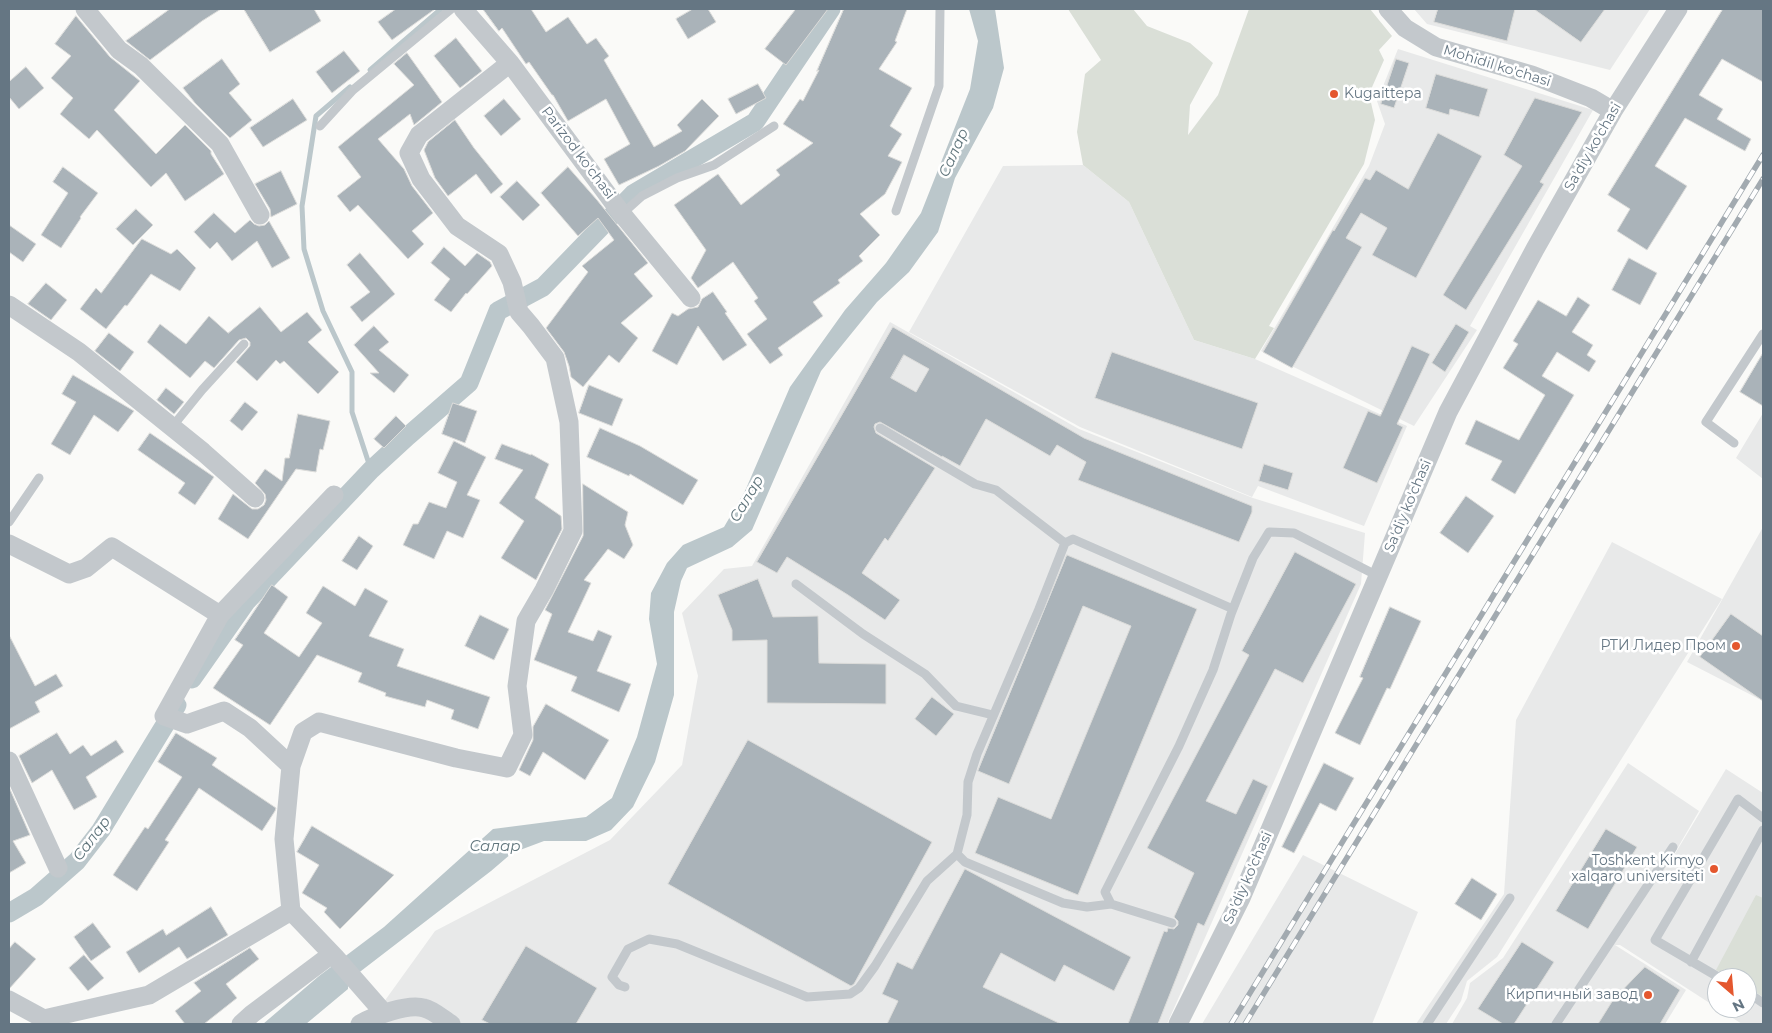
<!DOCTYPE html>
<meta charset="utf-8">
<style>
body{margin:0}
#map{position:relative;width:1772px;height:1033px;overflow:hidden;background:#fafaf8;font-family:Montserrat,sans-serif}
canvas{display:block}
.frame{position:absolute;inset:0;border:10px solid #657683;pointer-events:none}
.north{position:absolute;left:1707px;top:968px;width:50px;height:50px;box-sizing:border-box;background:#fff;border:1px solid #c1c8cd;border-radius:50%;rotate:153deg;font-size:14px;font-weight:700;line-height:20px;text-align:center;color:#657683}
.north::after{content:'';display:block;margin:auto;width:18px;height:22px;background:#e4572e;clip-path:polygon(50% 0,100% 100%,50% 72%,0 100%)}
</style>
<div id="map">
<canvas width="1772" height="1033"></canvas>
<div class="frame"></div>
<div class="north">N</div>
</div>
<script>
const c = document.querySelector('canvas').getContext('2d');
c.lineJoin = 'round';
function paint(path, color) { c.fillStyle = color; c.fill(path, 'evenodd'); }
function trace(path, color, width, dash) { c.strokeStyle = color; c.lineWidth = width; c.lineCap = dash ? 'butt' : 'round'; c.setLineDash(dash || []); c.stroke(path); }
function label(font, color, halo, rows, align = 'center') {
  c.font = font + ' Montserrat,sans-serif'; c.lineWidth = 5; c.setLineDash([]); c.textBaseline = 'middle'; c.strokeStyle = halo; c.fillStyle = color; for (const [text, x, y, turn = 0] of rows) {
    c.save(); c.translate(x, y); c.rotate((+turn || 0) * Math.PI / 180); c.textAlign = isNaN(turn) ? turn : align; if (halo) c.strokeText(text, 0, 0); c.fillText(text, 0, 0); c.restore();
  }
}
const built = new Path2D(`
 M1414,9H1650L1610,70L1427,24Z
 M1398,49L1593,110L1470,326L1477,330L1414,426L1261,351L1369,166L1385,124L1377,101Z
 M1083,165L1129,202L1194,340L1255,359L1407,426L1364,526L1258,486L1252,497L1080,427L909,332L1003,166Z
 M890,322L1079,429L1253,498L1365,533L1361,584L1167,1024H368L435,931L610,840L682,765L698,676L682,613L724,569L752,566Z
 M1763,413V479L1736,458Z
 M1763,527V701L1687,662Z
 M1612,542L1722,599L1497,957L1467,981L1461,1001L1446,1024H1416L1504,894L1516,720Z
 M1628,763L1699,811L1655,887L1726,769L1763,793V1024H1742L1620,945H1615L1686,990L1665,1024H1452L1467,998L1470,983L1503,958ZM1717,978H1747V1008H1717Z
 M1303,855L1418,912L1372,1024H1202Z`);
const green = new Path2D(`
 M1068,9H1133L1147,26L1190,43L1213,63L1190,105L1188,135L1218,95L1249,9H1370L1392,36L1379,50L1384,60L1369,94L1375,120L1364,164L1269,326L1274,328L1255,359L1194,340L1129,202L1083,165L1077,132L1085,74L1101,60Z
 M1756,895L1763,898V997L1747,986V978H1731L1716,970Z`);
const water = new Path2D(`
 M969,9H995L1004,68L993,108L955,178L938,232L909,272L877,302L821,371L752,530L732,547L687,568L681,581L674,612V695L655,762L633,807L611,830L586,841H544L512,853L491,871L348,981V989L306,1024H263L319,976L384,927L493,829L586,817L612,798L637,737L657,664L649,619L651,593L667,563L683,545L724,527L745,491L790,387L845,310L886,263L921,213L970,89L978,41Z`);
const stream = new Path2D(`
 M370,70L441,9
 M350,87L316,116L302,206L304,249L323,311L352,372V412L371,470`);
const canal = new Path2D(`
 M192,679L246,602L371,470L408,436L469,383L498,311L543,287L633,194L755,122L831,9
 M9,913L36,897L77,861L101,830L177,705`);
const building = new Path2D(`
 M170,9H221L202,21L150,60L126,41Z
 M244,9H314L321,21L270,52Z
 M396,9H435L392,40L378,22Z
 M483,9H531L546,32L568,17L587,44L596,38L609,56L604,60L654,147L682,131L677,125L702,99L719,116L685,151L659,166L619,185L604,159L630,144L606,99L568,121L553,95H552L529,62L526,64L502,28L499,31Z
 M693,9H708L716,22L688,39L676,19Z
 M796,9H828L786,65L765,49Z
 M844,9H907L895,41L897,42L879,69L912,88L890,126L902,134L888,156L902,162L885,194L860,214L880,235L859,256L863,261L838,280L840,283L813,302L823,316L778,348L783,355L770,364L747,334L767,319L754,301L758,298L733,262L698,288L691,278L706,250L674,205L718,174L741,205L780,175L776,170L813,143L783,124L800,99L803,101L819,70L817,71Z
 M1438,9H1515L1507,41L1434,22Z
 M1534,9H1605L1581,42Z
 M1723,9H1763V82L1722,59L1699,95L1723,109L1717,119L1751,139L1745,151L1685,118L1655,166L1687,186L1647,250L1617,231L1630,209L1608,195Z
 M76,16L110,57L140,81L114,110L156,154L185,125L211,151V154L224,174L185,201L166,173L151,187L97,130L89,139L60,114L73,98L51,78L71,56L55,44Z
 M456,38L482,71L460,88L434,56Z
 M344,51L360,71L332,93L316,72Z
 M407,53L442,102L414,125L410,114L378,139L404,169L412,186L433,213L412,231L424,244L408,259L358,205L350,212L337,196L361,177L338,147L414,85L394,64Z
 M222,59L240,84L229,93L252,120L230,138L195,103L183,88Z
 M1396,59L1409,63L1394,108L1381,104Z
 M26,67L44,88L19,109L9,97V82Z
 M1436,74L1488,89L1479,117L1450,109L1449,115L1426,108Z
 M758,84L766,98L736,114L728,99Z
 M1535,98L1582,112L1540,182L1544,184L1466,310L1443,295L1522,166L1504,155Z
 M293,99L307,120L263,147L250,128Z
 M504,99L521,119L501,136L484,116Z
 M455,120L474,148L503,184L491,194L476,174L448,196L435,178L424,150L428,142Z
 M1438,133L1482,156L1416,278L1372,255L1387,228L1361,213L1346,238L1362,247L1292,368L1263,352L1333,230L1334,231L1365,178L1370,180L1376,170L1408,189Z
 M63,167L98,193L80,217L81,218L61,248L41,235L68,193L53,182Z
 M568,167L597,200L648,263L634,274L653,296L621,323L638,338L619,363L609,355L583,387L571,377L569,366L564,352L546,328L588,272L582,266L614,240L598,218L578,236L541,193Z
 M281,171L297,204L271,217L270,209L255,184Z
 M517,181L540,205L523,221L500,197Z
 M136,209L153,225L133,245L116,229Z
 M214,213L235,233L250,220L254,224L259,226L265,225L269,221L290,258L272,268L257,241L232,261L217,242L210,249L194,232Z
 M9,225L36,244L23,262L9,252Z
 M142,239L171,254L177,249L196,268L180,291L151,274L127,306L125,305L106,329L80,309L96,288L101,293Z
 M444,247L465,266L477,253L490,262L492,266L467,294L466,293L451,312L434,300L450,279L431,263Z
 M360,253L395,294L362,322L350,307L370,292L347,265Z
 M1629,258L1657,273L1640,305L1612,290Z
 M46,283L67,300L51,320L28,304Z
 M713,292L727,312L725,313L747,345L723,361L698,326L677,365L652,351L672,313L678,316L688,309L698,307L702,299Z
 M1578,297L1590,305L1572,332L1593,345L1587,355L1596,361L1589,372L1557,352L1542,376L1574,395L1515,494L1491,480L1502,461L1465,444L1476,420L1519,440L1545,395L1503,368L1518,344L1513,341L1538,300L1566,316Z
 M260,307L281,332L307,312L322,330L308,342L339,372L318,394L284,361L280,364L276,360L257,381L236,362L250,346V342L246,338L239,340L214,368L205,361L190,378L147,342L160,324L186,344L209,316L228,333Z
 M1456,324L1469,332L1445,372L1432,363Z
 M374,326L389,342L379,350L409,375L394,393L370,373H379L354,345Z
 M893,327L1084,438L1252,506V512L1239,542L1078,480L1086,462L1057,445L1050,456L986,419L960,466L942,456V457L880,422L875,424L874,427L876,433L935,468L888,541L885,538L862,573L900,600L885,620L848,595L787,557L777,573L757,562ZM904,355L929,369L916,392L891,378Z
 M109,333L134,352L120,371L95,351Z
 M1412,346L1430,354L1397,424L1403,427L1377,483L1343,468L1368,411L1380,416Z
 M1112,352L1258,403L1242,449L1095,398Z
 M1763,353V406L1740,392Z
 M73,375L134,411L118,432L94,415L70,455L51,444L76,402L62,394Z
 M589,385L623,399L612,426L579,413Z
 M166,388L184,402L174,414L157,400Z
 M245,402L258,412L242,431L230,421Z
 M453,403L477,411L465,443L442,434Z
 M298,414L330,421L323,450L320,449L316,472L296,469L248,539L218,519L233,494L252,509H258L264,505L266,500L265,494L255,483L265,469L282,481L285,458H289Z
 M396,416L406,426L384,448L374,439Z
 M600,428L640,446L698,480L683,505L630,474L629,476L587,457Z
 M150,433L214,477L195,505L178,493L185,483L138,450Z
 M454,441L486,457L467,495L480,500L463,538L447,531L434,559L403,545L413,524H418L429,502L446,508L457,482L438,473Z
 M502,444L531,455V454L549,464L535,498L561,516L562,529L536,580L501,558L524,521L499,503L523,470L495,459Z
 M1264,464L1293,473L1288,490L1259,481Z
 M583,484L628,512L625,525L633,545L624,559L608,549L584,580L591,583L568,632L593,641L598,630L612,636L597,671L631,684L619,712L571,691L577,677L534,660L552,614L545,610L583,536Z
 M1466,496L1494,516L1468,553L1440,533Z
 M359,536L373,546L357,570L342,561Z
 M1295,552L1356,584L1303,683L1275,669L1206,801L1236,814L1253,779L1268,786L1204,926L1198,923L1158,1024H1128L1164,931L1167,932L1168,928L1174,929L1178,925V921L1174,917L1194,873L1147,848L1249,655L1242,651Z
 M1067,555L1197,609L1078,895L975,853L998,797L1051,819L1131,626L1083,606L1009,784L978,771Z
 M758,579L773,617L818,616L819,663L886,664V704L767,703V640L732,641V630L718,595Z
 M272,585L288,597L264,633L299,657L322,623L306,613L323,586L355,606L365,588L388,601L369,636L404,649L397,666L490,697L478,729L451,719L454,710L427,700L425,707L385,696L386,693L358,682L362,673L317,655L270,725L213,688L243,645L235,640Z
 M1390,607L1421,621L1390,689L1387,688L1360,745L1335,733L1363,678L1360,677Z
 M1731,614L1763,636V701L1700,657Z
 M480,615L509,629L494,660L465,646Z
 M9,635L35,686L56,674L63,686L35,702L40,712L9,729Z
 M932,697L954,714L936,736L915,719Z
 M546,704L609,740L585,780L543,752L530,776L519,770L533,740V727Z
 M57,733L70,754L83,745L91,756L116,740L124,752L86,777L97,797L74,810L52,770L32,783L19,756Z
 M176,733L217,758L212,765L276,808L275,811L262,831L199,788L165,840L169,842L137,891L113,875L145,827L148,829L182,777L158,762Z
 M748,740L932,842L854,984L851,986L668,884Z
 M1324,763L1354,778L1336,811L1320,803L1294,853L1282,847Z
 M9,787L30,835L13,841L26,863L9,873Z
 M312,826L394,875L340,929L324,912L327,908L302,893L319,865L297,852Z
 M1606,829L1637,847L1588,929L1556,911Z
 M965,869L1131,957L1114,991L1064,965L1055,982L1001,953L983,987L1061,1024H887L898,1001L882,994L897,962L912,969Z
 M1472,878L1497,894L1481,920L1455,904Z
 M211,907L228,935L187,959L179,947L139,973L126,952L163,929L166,935Z
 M93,923L111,947L91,961L74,937Z
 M15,942L36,959L9,989V949Z
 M1522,942L1554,962L1514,1024H1503L1478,1009Z
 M526,946L597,988L576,1024H490L482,1020Z
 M250,948L259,959L226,984L237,998L204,1024H185L175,1011L201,991L194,983Z
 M84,955L104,978L88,991L69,968Z
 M1645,967L1680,990L1660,1024H1598L1613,1000Z`);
const service = new Path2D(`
 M320,126L353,90L451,9
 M896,211L939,86L940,9
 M622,214L642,196L677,178L714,165L774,126
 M172,427L202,390L244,344
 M880,428L975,484L996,490L1065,543
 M1734,443L1706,422L1763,334
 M9,522L39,478
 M796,584L863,634L925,674L956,706L993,715
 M1111,904L1087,907L1063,903L965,862L957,854L967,815L968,782L977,754L1039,609L1065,543L1073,539L1233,609
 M1172,923L1111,904L1105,892L1179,746L1213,670L1231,614L1253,558L1269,532L1294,533L1378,576
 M1691,962L1763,830
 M1720,978L1655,940L1738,799L1763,818
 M625,987L619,985L612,977L628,949L649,939L677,944L807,997L850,994L859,988L875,966L927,881L957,854
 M1747,992L1763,1003
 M1427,1024L1510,898
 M1556,1024L1673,847`);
const minor = new Path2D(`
 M85,9L119,50L141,66L220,144L260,215
 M463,9L510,63L622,214L691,298
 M1388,9L1405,28L1436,47L1532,75L1591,98L1613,111
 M9,305L79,352L203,452L255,498
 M9,544L69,574L86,568L112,547L220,615
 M9,761L58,868
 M291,766L250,728L224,711L187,724L164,716L220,615L334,495
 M291,911L335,957L384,1013
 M9,1000L44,1019L149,995L291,911L284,839L291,766L303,732L319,722L456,758L507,768L523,735L517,686L526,621L544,590L573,531L569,422L555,358L531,326L519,312L512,282L499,254L457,226L421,179L409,153L419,135L510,63
 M241,1024L252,1014L332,954
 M360,1024C374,1016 408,1003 424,1008C433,1010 443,1019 451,1024
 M1178,1024L1241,898L1448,412L1535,249L1613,111L1678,9`);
const rail = new Path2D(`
 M1231,1024L1763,155
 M1245,1024L1763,179`);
const markers = [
 [1334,94,5,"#e4572e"],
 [1736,646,5,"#e4572e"],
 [1714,869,5,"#e4572e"],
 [1648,995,5,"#e4572e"]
];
const streetNames = [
 ["Mohidil ko'chasi",1497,66,17],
 ["Sa'diy ko'chasi",1593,147,-60],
 ["Parizod ko'chasi",578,153,53],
 ["Sa'diy ko'chasi",1408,506,-67],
 ["Sa'diy ko'chasi",1248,878,-66]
];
const poiNames = [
 ["Kugaittepa",1344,94,"left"],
 ["РТИ Лидер Пром",1726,646],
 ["Toshkent Kimyo",1704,861],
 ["xalqaro universiteti",1704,877],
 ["Кирпичный завод",1638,995]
];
const waterNames = [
 ["Салар",954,153,-66],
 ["Салар",747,499,-59],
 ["Салар",92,839,-53],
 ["Салар",495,847]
];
paint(built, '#e8e9e9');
paint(green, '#dadfd7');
paint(water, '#bbc7cb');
trace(stream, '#bbc7cb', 5);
trace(canal, '#bbc7cb', 19);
paint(building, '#aab3b9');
trace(building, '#dcdcda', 1);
trace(service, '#c3c8cc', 9);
trace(minor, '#c3c8cc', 19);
trace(rail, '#a2aab0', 5.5);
trace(rail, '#fff', 4, [11]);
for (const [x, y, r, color] of markers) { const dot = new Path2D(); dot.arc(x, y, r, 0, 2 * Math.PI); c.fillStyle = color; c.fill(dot); trace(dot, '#fff', 2); }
label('14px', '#657683', '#fff', streetNames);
label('14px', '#657683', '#fff', poiNames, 'right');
label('italic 15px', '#60757c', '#fff', waterNames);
</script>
